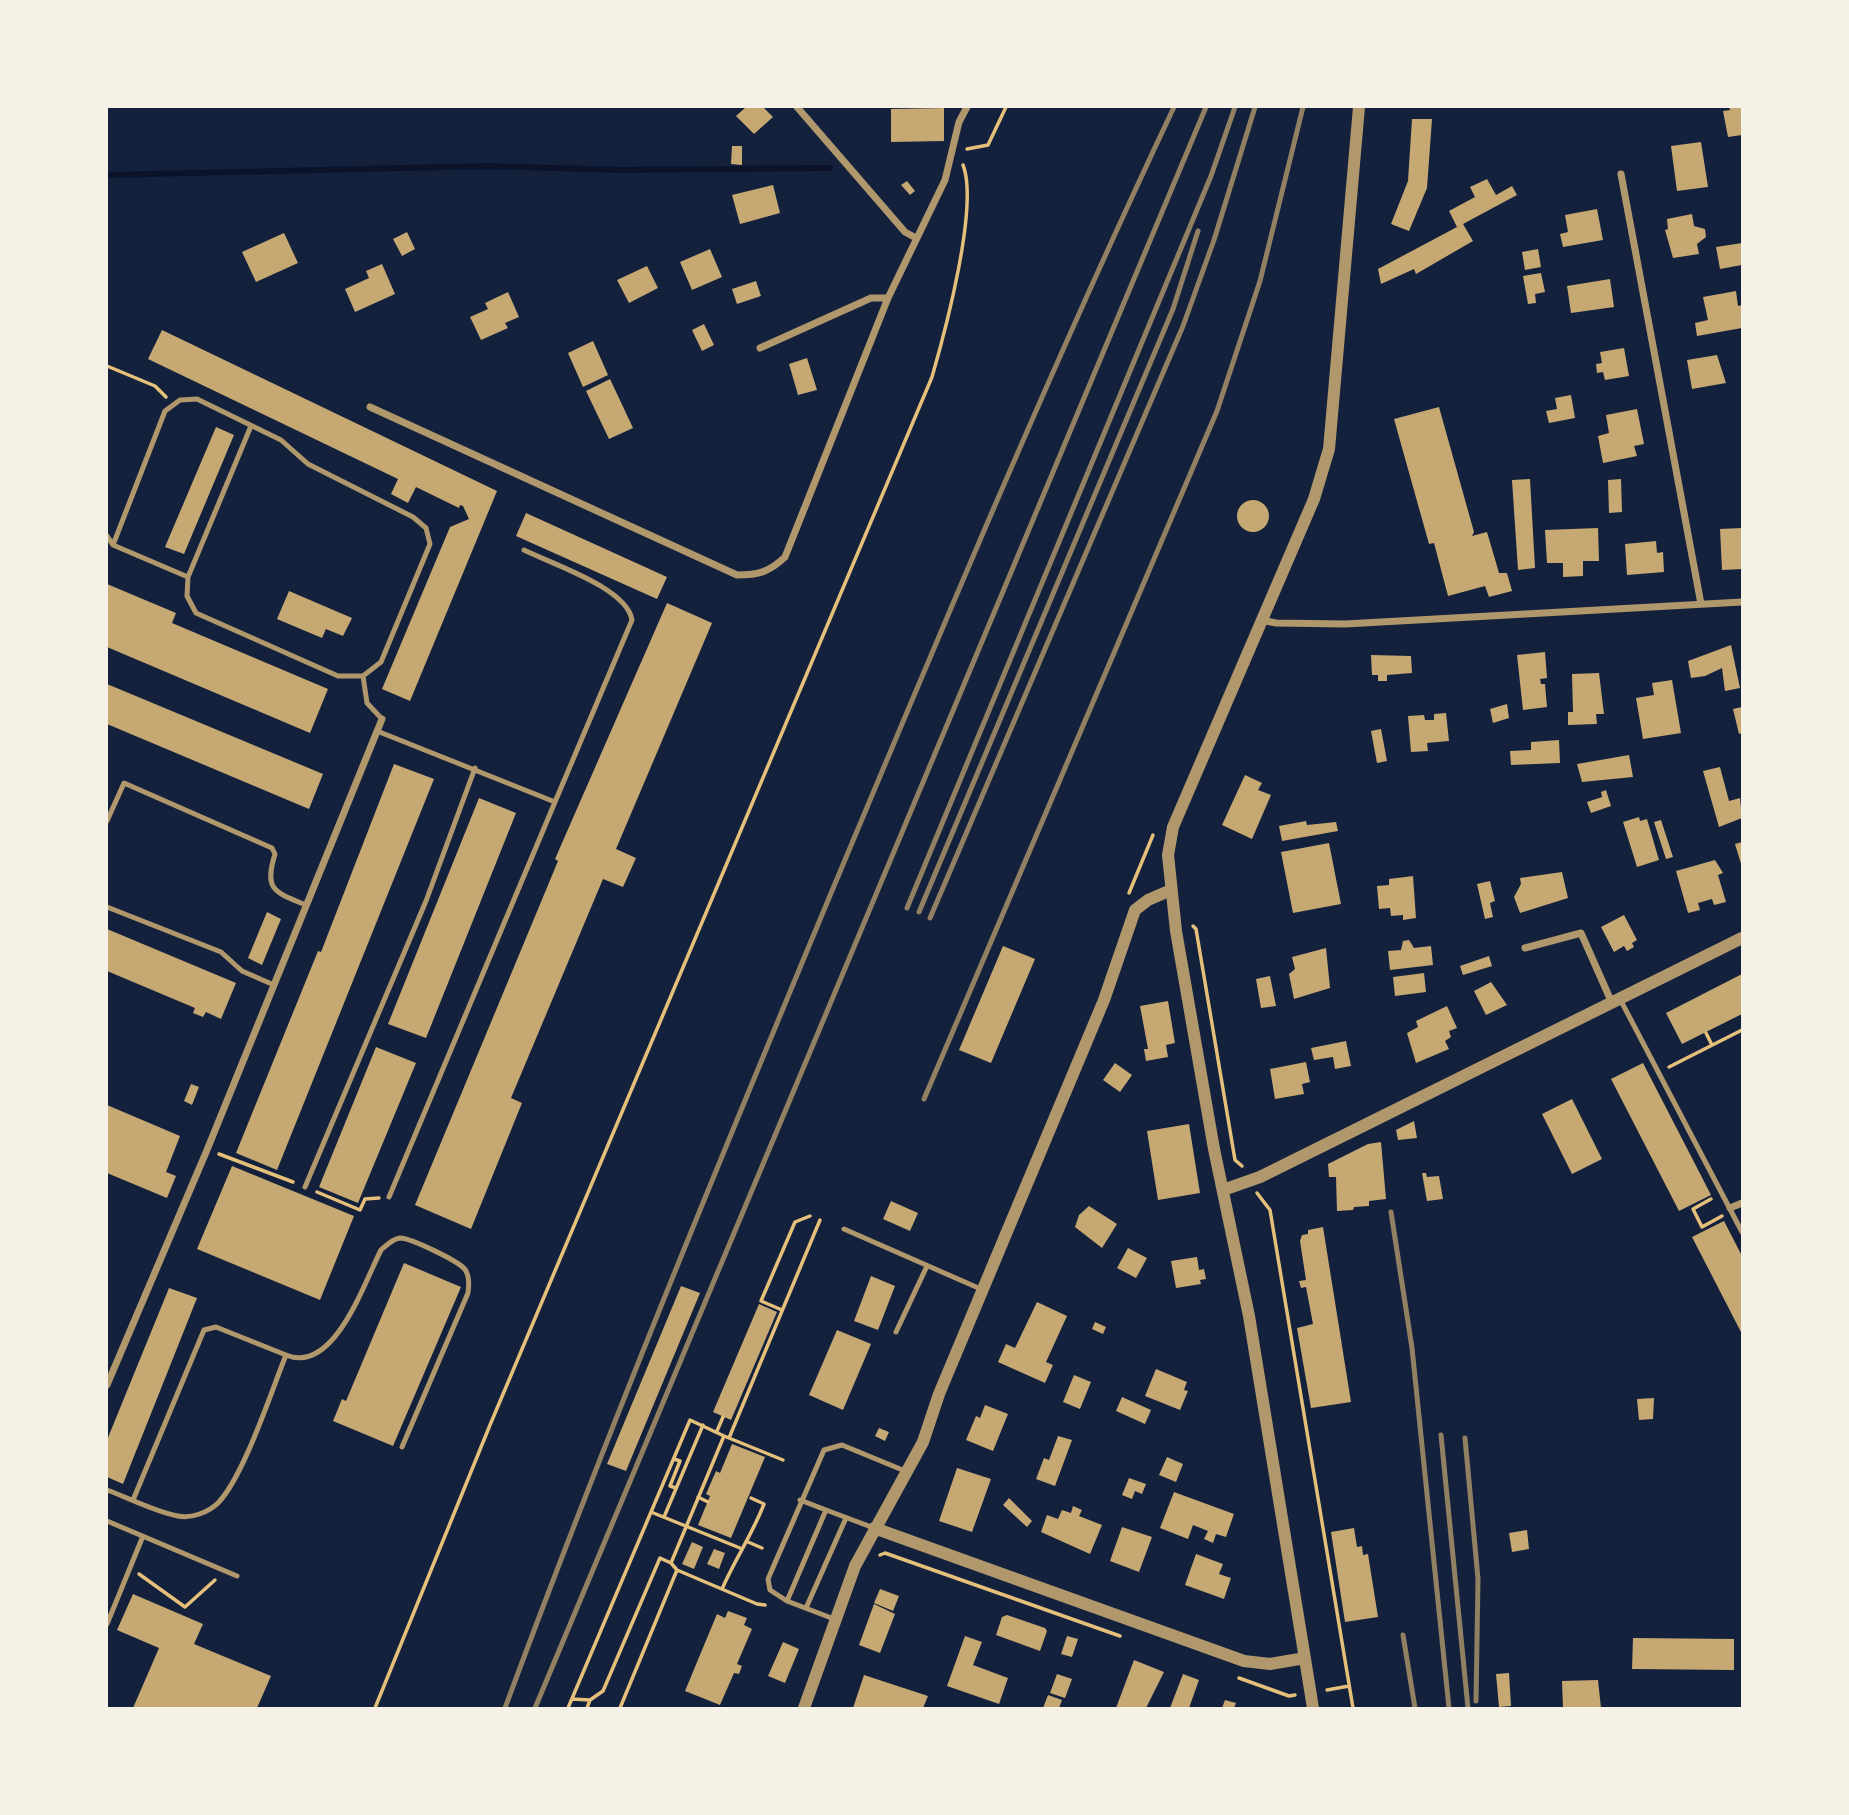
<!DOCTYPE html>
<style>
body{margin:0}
#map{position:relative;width:1849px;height:1815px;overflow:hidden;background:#14213d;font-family:Figtree,sans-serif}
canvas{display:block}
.frame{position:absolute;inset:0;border:108px solid #f6f1e7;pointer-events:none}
</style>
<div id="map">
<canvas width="1849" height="1815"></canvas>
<div class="frame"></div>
</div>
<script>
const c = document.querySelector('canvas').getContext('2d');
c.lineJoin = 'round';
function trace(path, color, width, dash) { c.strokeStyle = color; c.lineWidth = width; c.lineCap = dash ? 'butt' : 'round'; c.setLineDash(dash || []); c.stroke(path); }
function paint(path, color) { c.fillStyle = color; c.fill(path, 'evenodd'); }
const stream = new Path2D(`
 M107,175L488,166L620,170L830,168`);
const building = new Path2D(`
 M746,107H763L773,117L754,134L736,116Z
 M1729,107H1742V135L1728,137L1723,111L1730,110Z
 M944,108V141L891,142V109Z
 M1412,119H1432L1427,188L1409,231L1391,224L1408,181Z
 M1701,142L1708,187L1677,191L1671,146Z
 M732,146H742V165L731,164Z
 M1487,179L1496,195L1512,186L1517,195L1463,224L1473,241L1416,274L1414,269L1381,284L1378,269L1457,227L1449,211L1475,197L1470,187Z
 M907,181L915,191L910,195L901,185Z
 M773,185L780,213L740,224L732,195Z
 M1597,209L1603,240L1563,247L1560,234L1568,232L1565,215Z
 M1692,214L1694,226L1705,229L1706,237L1697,244L1699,254L1673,258L1665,230L1668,229L1667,219Z
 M407,232L415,249L402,256L393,239Z
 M284,233L298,263L256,282L242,252Z
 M1742,243V265L1720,269L1716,247Z
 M710,249L722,277L692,290L680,262Z
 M1538,249L1541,267L1525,270L1522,252Z
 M382,264L395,294L355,312L345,289L369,278L366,271Z
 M647,266L658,288L629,303L617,280Z
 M1541,273L1545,292L1535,294L1536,303L1528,304L1523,276Z
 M1610,279L1614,307L1571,313L1567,286Z
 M756,281L761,296L737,304L732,289Z
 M1736,291L1738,306L1742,305V328L1697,336L1695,323L1708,320L1703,297Z
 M508,292L519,317L505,323L508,328L481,340L470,317L488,309L485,303Z
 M704,324L714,345L702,351L692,330Z
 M162,330L497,491L410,701L382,689L450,527L469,519L463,506L460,505L459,508L416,487L408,503L391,494L398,479L148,359Z
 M593,341L608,375L583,387L568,353Z
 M1624,348L1629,376L1605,380L1603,372L1597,373L1596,364L1602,363L1600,352Z
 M1717,355L1726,383L1692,389L1687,360Z
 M807,358L817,390L798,395L789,364Z
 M610,379L633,428L609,439L586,391Z
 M1571,395L1575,418L1549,423L1546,411L1557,409L1555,398Z
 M1439,407L1474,532L1472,536L1487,532L1499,573H1507L1512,591L1489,597L1485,586L1448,596L1434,543L1429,544L1394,419Z
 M1637,409L1644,444L1634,446L1637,456L1603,463L1598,436L1609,433L1606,415Z
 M216,427L234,435L184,554L165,547Z
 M1530,479L1535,568L1518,570L1512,480Z
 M1621,479L1622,512L1609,513L1608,480Z
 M1237 516a16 16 0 1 1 32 0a16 16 0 1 1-32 0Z
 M526,513L667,577L657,599L516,536Z
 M1598,528L1599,561H1583V576L1563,577V563H1547L1545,530Z
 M1742,528V569L1722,570L1720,529Z
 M1656,541L1657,553L1663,552L1664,572L1627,575L1625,544Z
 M107,584L176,613L172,623L328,689L310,733L107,647Z
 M289,591L352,618L343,636L326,629L322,638L277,619Z
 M667,603L712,623L616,849L636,858L623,887L603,879L511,1098L522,1103L471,1229L415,1205L558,861L555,859Z
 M1731,645L1740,688L1725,691L1722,668L1705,676L1691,678L1688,661Z
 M1545,652L1547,678L1540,679L1541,684H1545L1547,707L1523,710L1517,655Z
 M1371,655L1411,656L1412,673L1387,675V681H1378V675H1372Z
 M1599,673L1604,714H1596L1597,724L1568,725V712H1573L1572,674Z
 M1672,680L1681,733L1643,739L1636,698L1654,695L1652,683Z
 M107,684L323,774L309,809L107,724Z
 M1507,704L1509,718L1493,723L1490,709Z
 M1742,707V733L1739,734L1733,709Z
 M1446,713L1449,741L1427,743L1428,751L1411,752L1408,716L1424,715L1425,720H1434V714Z
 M1381,729L1387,761L1377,763L1371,731Z
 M1559,740L1560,763L1511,765L1510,751L1531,750V742Z
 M1629,755L1633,777L1582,782L1577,764Z
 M394,764L434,779L277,1170L236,1153L318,951L321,952Z
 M1720,767L1729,801L1740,798L1742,818L1719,827L1703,771Z
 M1245,775L1262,783L1258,790L1271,795L1252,839L1222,825Z
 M1606,790L1611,806L1591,813L1587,802L1602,797L1601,792Z
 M479,798L516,813L426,1038L388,1024Z
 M1639,817L1640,821L1647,819L1659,860L1637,867L1623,822Z
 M1661,820L1673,857L1666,859L1654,822Z
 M1306,821L1307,825L1336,822L1338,831L1282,841L1279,826Z
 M1742,842V867L1735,844Z
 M1329,843L1341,904L1293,913L1281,852Z
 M1715,860L1723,873L1718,875L1726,902L1714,905L1712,899L1698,903L1700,910L1688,913L1676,871Z
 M1562,872L1568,898L1520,913L1514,897L1521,884L1520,878Z
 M1413,876L1416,918L1403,920V915L1391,916L1390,908L1379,909L1377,886L1389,885V879Z
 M1490,881L1495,901L1490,903L1493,917L1485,919L1477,884Z
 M267,912L281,919L262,965L248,958Z
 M1624,915L1637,940L1632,943L1634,947L1627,951L1624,946L1614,952L1601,927Z
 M107,929L236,983L221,1019L206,1012L203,1017L193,1013L195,1008L107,971Z
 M1409,940L1414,948L1431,946L1433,965L1390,970L1388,951L1401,950L1403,941Z
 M1003,946L1035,959L991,1063L959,1050Z
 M1326,948L1330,988L1294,999L1289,974L1295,969L1292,957Z
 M1489,956L1492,966L1463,975L1460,966Z
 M1424,973L1426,992L1395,996L1393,977Z
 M1742,974V1014L1682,1044L1666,1013Z
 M1270,976L1276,1006L1261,1008L1256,979Z
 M1491,982L1507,1005L1486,1015L1474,991Z
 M1168,1001L1175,1043L1166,1045L1168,1057L1146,1061L1144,1049H1148L1140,1006Z
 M1447,1006L1457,1028L1449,1031L1451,1037L1445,1041L1449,1049L1416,1063L1407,1033L1418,1027L1416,1021Z
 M1346,1041L1351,1066L1335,1069L1333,1057L1314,1060L1311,1048Z
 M376,1047L416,1063L358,1203L319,1187Z
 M1306,1062L1310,1082L1302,1084L1304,1094L1275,1099L1270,1069Z
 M1115,1063L1132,1075L1120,1092L1103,1080Z
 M1643,1063L1711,1195L1679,1211L1611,1079Z
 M191,1084L199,1087L192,1105L184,1101Z
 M1572,1099L1602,1159L1572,1174L1542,1114Z
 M107,1105L180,1136L166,1172L176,1176L167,1198L107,1173Z
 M1414,1121L1417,1138L1398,1140L1396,1130Z
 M1189,1124L1200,1193L1158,1200L1147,1131Z
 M1381,1142L1386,1199L1369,1201V1206L1354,1207L1353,1210L1337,1211L1336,1177H1329L1328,1164L1368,1144Z
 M232,1166L354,1216L320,1300L197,1249Z
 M1422,1173H1426L1427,1177L1439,1176L1443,1199L1427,1201Z
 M891,1201L918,1213L910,1231L883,1219Z
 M1089,1206L1117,1224L1102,1248L1075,1227L1079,1215Z
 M1724,1221L1742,1256V1334L1692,1237Z
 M1323,1227L1351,1402L1311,1408L1297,1328L1313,1324L1306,1287L1301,1288L1299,1281L1306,1280L1300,1241L1302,1235L1308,1234V1230Z
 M1128,1248L1147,1258L1136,1278L1117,1268Z
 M1197,1257L1199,1270L1204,1269L1206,1279L1200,1280L1201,1284L1176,1288L1171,1261Z
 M404,1263L461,1287L393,1446L333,1421L342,1399L346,1401Z
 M871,1276L895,1286L878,1330L854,1321Z
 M681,1286L700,1293L626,1471L607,1464Z
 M169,1288L197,1298L123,1484L107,1477V1440Z
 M1037,1302L1067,1316L1046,1362L1053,1365L1045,1383L998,1362L1006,1344L1015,1348Z
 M759,1304L777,1312L731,1420L713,1412Z
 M1095,1322L1106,1327L1103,1334L1092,1329Z
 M837,1330L871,1344L843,1410L809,1395Z
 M1156,1369L1187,1382L1184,1390L1188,1391L1180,1410L1145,1396Z
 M1074,1375L1091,1382L1080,1409L1063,1402Z
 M1122,1397L1151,1410L1145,1424L1116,1411Z
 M1654,1398L1653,1419L1639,1420L1637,1399Z
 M985,1405L1008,1414L993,1451L966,1440L976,1416L980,1418Z
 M879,1428L889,1432L885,1441L875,1436Z
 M1058,1436L1072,1440L1055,1486L1036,1479L1044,1458L1049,1460Z
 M732,1444L765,1457L731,1538L698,1525L710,1496L706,1494L716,1471L720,1473Z
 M1167,1457L1183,1464L1176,1482L1159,1475Z
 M957,1468L991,1479L972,1532L939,1521Z
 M1129,1478L1146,1484L1142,1494L1135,1491L1132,1499L1122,1495Z
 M1174,1492L1234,1514L1226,1537L1216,1534L1213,1543L1204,1539L1208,1531L1193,1525L1188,1539L1160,1528Z
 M1009,1498L1032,1521L1027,1527L1003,1505Z
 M1073,1506L1082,1510L1079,1516L1102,1525L1090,1554L1041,1532L1047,1515L1058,1519L1062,1510L1071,1513Z
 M1122,1527L1152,1537L1139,1572L1110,1561Z
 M1354,1528L1357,1547L1362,1546L1363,1555L1368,1554L1378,1617L1345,1622L1331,1532Z
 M1527,1530L1529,1549L1512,1552L1509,1533Z
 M692,1542L703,1547L694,1569L682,1564Z
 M714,1549L725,1553L719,1569L707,1564Z
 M1196,1554L1223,1564L1219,1574L1231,1578L1224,1599L1185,1585Z
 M880,1589L899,1596L893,1611L874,1603Z
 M133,1594L203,1624L194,1644L271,1676L257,1708H133L159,1648L117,1630Z
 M874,1604L895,1614L880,1653L859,1645Z
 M728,1611L747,1618L744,1625L752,1629L737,1664L742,1666L739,1674L734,1673L720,1705L685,1691L717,1614L725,1618Z
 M1007,1615L1045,1628L1047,1631L1040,1651L996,1635L1002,1617Z
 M965,1636L982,1642L973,1665L1008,1678L999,1704L947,1686Z
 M1067,1636L1078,1639L1072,1657L1061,1654Z
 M1633,1638L1734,1639V1670L1632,1669Z
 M783,1642L799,1649L785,1683L768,1676Z
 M1134,1660L1164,1672L1146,1708H1116Z
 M1509,1673L1511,1706L1499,1707L1496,1674Z
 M1057,1674L1072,1679L1065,1698L1050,1693Z
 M1183,1674L1199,1680L1189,1708H1170Z
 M864,1675L928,1696L923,1708H853Z
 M1598,1680L1601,1708H1563L1562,1681Z
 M1048,1695L1062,1700L1059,1708H1043Z
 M1225,1700L1236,1703L1234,1708H1222Z`);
const path = new Path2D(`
 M967,149L988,145L1006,107
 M107,366L155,386L166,397
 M1129,893L1153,835
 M1193,926L1196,929L1235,1160L1242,1166
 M1706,1033L1712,1045
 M1669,1067L1742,1030
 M219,1154L293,1182
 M317,1192L360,1210L365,1199L379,1198
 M1257,1193L1270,1210L1353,1708
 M1711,1199L1693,1209L1702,1227L1722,1216
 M782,1310L761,1301L795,1222L810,1216
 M717,1431L723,1417
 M729,1438L820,1220
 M674,1459L680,1461L670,1486L676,1488
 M698,1497L708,1502
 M651,1512L740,1548
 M664,1517L703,1425
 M748,1542L762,1548
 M880,1555L885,1553L1120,1636
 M671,1563L724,1436L783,1460
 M139,1574L185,1607L215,1580
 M722,1589C735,1559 752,1535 764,1504L751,1498
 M1239,1678L1289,1696L1295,1695
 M1327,1690L1349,1686
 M572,1699L590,1700
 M375,1708L490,1425L932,377C945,332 979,206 963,165
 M568,1708L690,1420L724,1436
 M587,1708L590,1700L603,1691L660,1558L671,1563L677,1570L757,1604L765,1605
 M620,1708L677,1570`);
const service = new Path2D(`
 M107,536L113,545L188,577L187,596L196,613L338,676H363L381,662L430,544L426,528L413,517L308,464L281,440L197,399L180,400L165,411L113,545
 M188,577L251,426
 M363,676L367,703L382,719
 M377,731L555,802L632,620C627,588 552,564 524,550
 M107,821L124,783L272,848L275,854C264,890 274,892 306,905
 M107,907L221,952L242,971L274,985
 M1620,999L1742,1232
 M305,1187L426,901L475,768
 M389,1197L555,802
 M844,1229L983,1290
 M896,1332L927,1266
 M286,1355C334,1375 364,1283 381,1250C387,1245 392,1239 400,1238C410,1238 462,1262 466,1271C470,1278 469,1286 468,1293L402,1447
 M107,1490C129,1498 155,1512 178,1516C191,1519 209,1512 218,1503C244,1476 271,1392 286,1355L216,1327L204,1330L133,1500
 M800,1500L826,1510
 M107,1521L237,1576
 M787,1601L770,1590L768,1579L824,1450L842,1445L905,1471
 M806,1608L846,1518
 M834,1619L787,1601L826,1510L874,1528
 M107,1624L143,1536`);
const minor = new Path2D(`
 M797,107L905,232L916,238
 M1621,174L1701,604
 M760,348L871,298H888
 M370,407L737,575C759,575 769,572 785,557L888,298L945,180L959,122L967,107
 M1261,620L1276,623L1345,624L1742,602
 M1525,948L1581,933L1612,1003
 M1730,1208L1742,1203
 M107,1385L207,1150L382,719`);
const tertiary = new Path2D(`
 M1223,1190L1260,1177L1742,938
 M874,1528L1244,1661L1270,1664L1305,1658
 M804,1708L855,1566L923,1442L939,1394L1104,1000L1135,910L1148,900L1171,890
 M1313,1708L1249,1316L1214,1149L1176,931L1168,855L1173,827L1314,499L1329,449L1359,107`);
const rail = new Path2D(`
 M907,908L1211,176L1235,107
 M919,912L1173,309L1198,231
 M930,918L1183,326L1214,240L1255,107
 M924,1099L1217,411L1260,281L1303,107
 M1391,1212L1412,1348L1449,1708
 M1441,1435L1468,1708
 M1465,1438L1478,1579L1476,1701
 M1403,1635L1415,1708
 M505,1708C606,1435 717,1167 829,898C940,633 1051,367 1174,107
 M535,1708L1206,107`);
trace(stream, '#0b132b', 6);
paint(building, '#c6a872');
trace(path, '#e5c07b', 3.5);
trace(service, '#b1986c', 5);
trace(minor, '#b1986c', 7);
trace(tertiary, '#b1986c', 12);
trace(rail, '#918062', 5);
</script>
